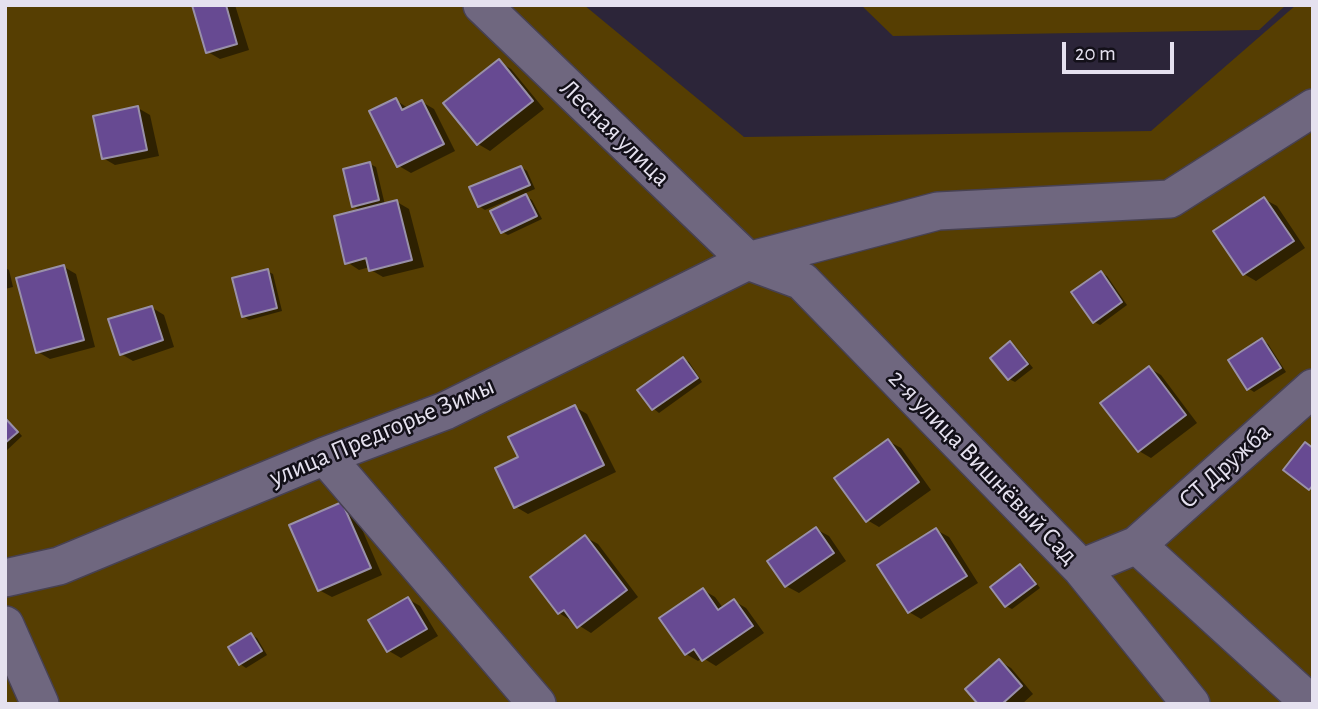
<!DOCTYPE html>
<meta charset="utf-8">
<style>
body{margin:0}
#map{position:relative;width:1318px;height:709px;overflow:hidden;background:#2c2539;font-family:"Alegreya Sans",sans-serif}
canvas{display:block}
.frame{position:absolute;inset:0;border:7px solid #e5e1ef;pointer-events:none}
.scale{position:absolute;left:1062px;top:42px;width:112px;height:32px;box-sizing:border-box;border:4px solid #e5e1ef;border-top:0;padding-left:9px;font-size:21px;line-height:24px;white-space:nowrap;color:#e5e1ef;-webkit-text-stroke:5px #131019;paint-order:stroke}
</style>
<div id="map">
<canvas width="1318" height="709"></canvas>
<div class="frame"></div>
<div class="scale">20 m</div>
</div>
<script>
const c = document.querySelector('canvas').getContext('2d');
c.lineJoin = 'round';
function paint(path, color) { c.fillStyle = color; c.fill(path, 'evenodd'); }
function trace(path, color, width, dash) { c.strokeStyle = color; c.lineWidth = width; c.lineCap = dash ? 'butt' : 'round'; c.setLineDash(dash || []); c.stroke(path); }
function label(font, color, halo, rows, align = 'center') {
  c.font = font + ' "Alegreya Sans",sans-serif'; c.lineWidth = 5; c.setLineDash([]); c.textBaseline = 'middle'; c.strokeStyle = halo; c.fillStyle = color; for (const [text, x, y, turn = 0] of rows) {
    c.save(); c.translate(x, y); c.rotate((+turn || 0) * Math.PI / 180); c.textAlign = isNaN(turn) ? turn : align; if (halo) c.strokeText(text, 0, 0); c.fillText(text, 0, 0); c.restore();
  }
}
const green = new Path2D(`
 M5,5H584L744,137L1151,131L1296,5H1313V704H5Z
 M861,5H1286L1259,30L893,36Z`);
const shadow = new Path2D(`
 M194,5H235L249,50L220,59L208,52Z
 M499,62L511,69L544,109L490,151L478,144Z
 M396,100L409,109L422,102L434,109L455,151L411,173L399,166Z
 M138,108L150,115L159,156L115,165L103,158Z
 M370,164L376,167L385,205L397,202L409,209L424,267L383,277L371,270L370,267L359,270L347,262L362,211L353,206Z
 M521,167L527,171L535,189L485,210L479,206Z
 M526,196L532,200L542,219L508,235L502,232Z
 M1264,199L1277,206L1305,248L1256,281L1244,274Z
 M64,267L76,274L95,347L50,359L38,352Z
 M5,268L9,270L13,287L5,289Z
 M267,271L273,274L282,311L249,320L243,316Z
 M1101,273L1107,276L1127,305L1100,325L1094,322Z
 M151,307L164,315L174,347L133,361L121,354Z
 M1262,340L1268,344L1286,372L1254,392L1248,388Z
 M1011,343L1016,347L1033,368L1015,382L1009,379Z
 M683,359L689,362L702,382L659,413L654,409L640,390Z
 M1149,368L1161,375L1197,423L1151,458L1139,451Z
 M575,407L587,414L616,472L528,514L516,507L497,469L520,458Z
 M5,417L22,436L5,452Z
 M888,441L901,448L931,490L879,527L867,520Z
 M342,504L354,511L382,575L332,597L319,590Z
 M816,529L829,536L846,561L799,593L786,586Z
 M936,530L949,537L978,583L921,619L909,612Z
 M585,537L598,544L638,597L591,633L559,613Z
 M1020,566L1026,569L1040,588L1012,609L1006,606Z
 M703,590L715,597L723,608L734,601L746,608L764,633L716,666L703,658L698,661L686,654Z
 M408,599L420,606L438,636L401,658L389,651Z
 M251,635L257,638L267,655L246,668L240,664Z
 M999,661L1011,668L1033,694L1022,704H980Z`);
const building = new Path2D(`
 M192,5H226L237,44L206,53Z
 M499,59L533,101L477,145L443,103Z
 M396,98L402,110L422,100L444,144L397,167L369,111Z
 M138,106L147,150L102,159L93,116Z
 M370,162L379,200L352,207L343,169Z
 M521,166L530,185L478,207L469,187Z
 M526,194L537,216L501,233L490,211Z
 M1264,197L1294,241L1243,275L1213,231Z
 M397,200L412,260L369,271L366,258L345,264L334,216Z
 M64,265L84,340L36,353L16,278Z
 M268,269L277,308L242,317L232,278Z
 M1101,271L1122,302L1093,323L1071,292Z
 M152,306L163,340L120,355L108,319Z
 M1262,338L1281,368L1247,390L1228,360Z
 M1010,341L1028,364L1008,380L990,358Z
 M683,357L698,378L652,410L637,390Z
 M1149,366L1186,415L1138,452L1100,403Z
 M575,405L604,465L514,508L495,468L518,457L508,437Z
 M5,418L18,432L5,443Z
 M888,439L919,482L866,522L834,478Z
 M1305,442L1313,448V485L1309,490L1283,470Z
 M342,502L371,568L318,591L289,525Z
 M816,527L834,553L785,587L767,561Z
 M936,528L967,576L908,613L877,565Z
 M585,535L627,590L577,628L564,610L558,614L530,577Z
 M1020,564L1036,584L1005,607L990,587Z
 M703,588L718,610L734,599L753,626L702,661L694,649L685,655L659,618Z
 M408,597L427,629L387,652L368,620Z
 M251,633L262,651L239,665L228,647Z
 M999,659L1022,686L1002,704H978L965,689Z`);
const minor = new Path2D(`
 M482,5L748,261L802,281L1081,568L1191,704
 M325,456L537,704
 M1137,545L1306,699
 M1081,568L1137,545L1313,388
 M5,578L59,566L325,456L445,411L748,261L938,211L1170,199L1313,108
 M5,625L40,704`);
const streetNames = [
 ["Лесная улица",615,133,44],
 ["улица Предгорье Зимы",382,432,-23],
 ["СТ Дружба",1225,466,-42],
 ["2-я улица Вишнёвый Сад",983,467,46]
];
paint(green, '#563e02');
paint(shadow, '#0007');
paint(building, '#674a92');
trace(building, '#9990a9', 2);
trace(minor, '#474152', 40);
trace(minor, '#6f677f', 37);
label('26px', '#e5e1ef', '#131019', streetNames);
</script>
